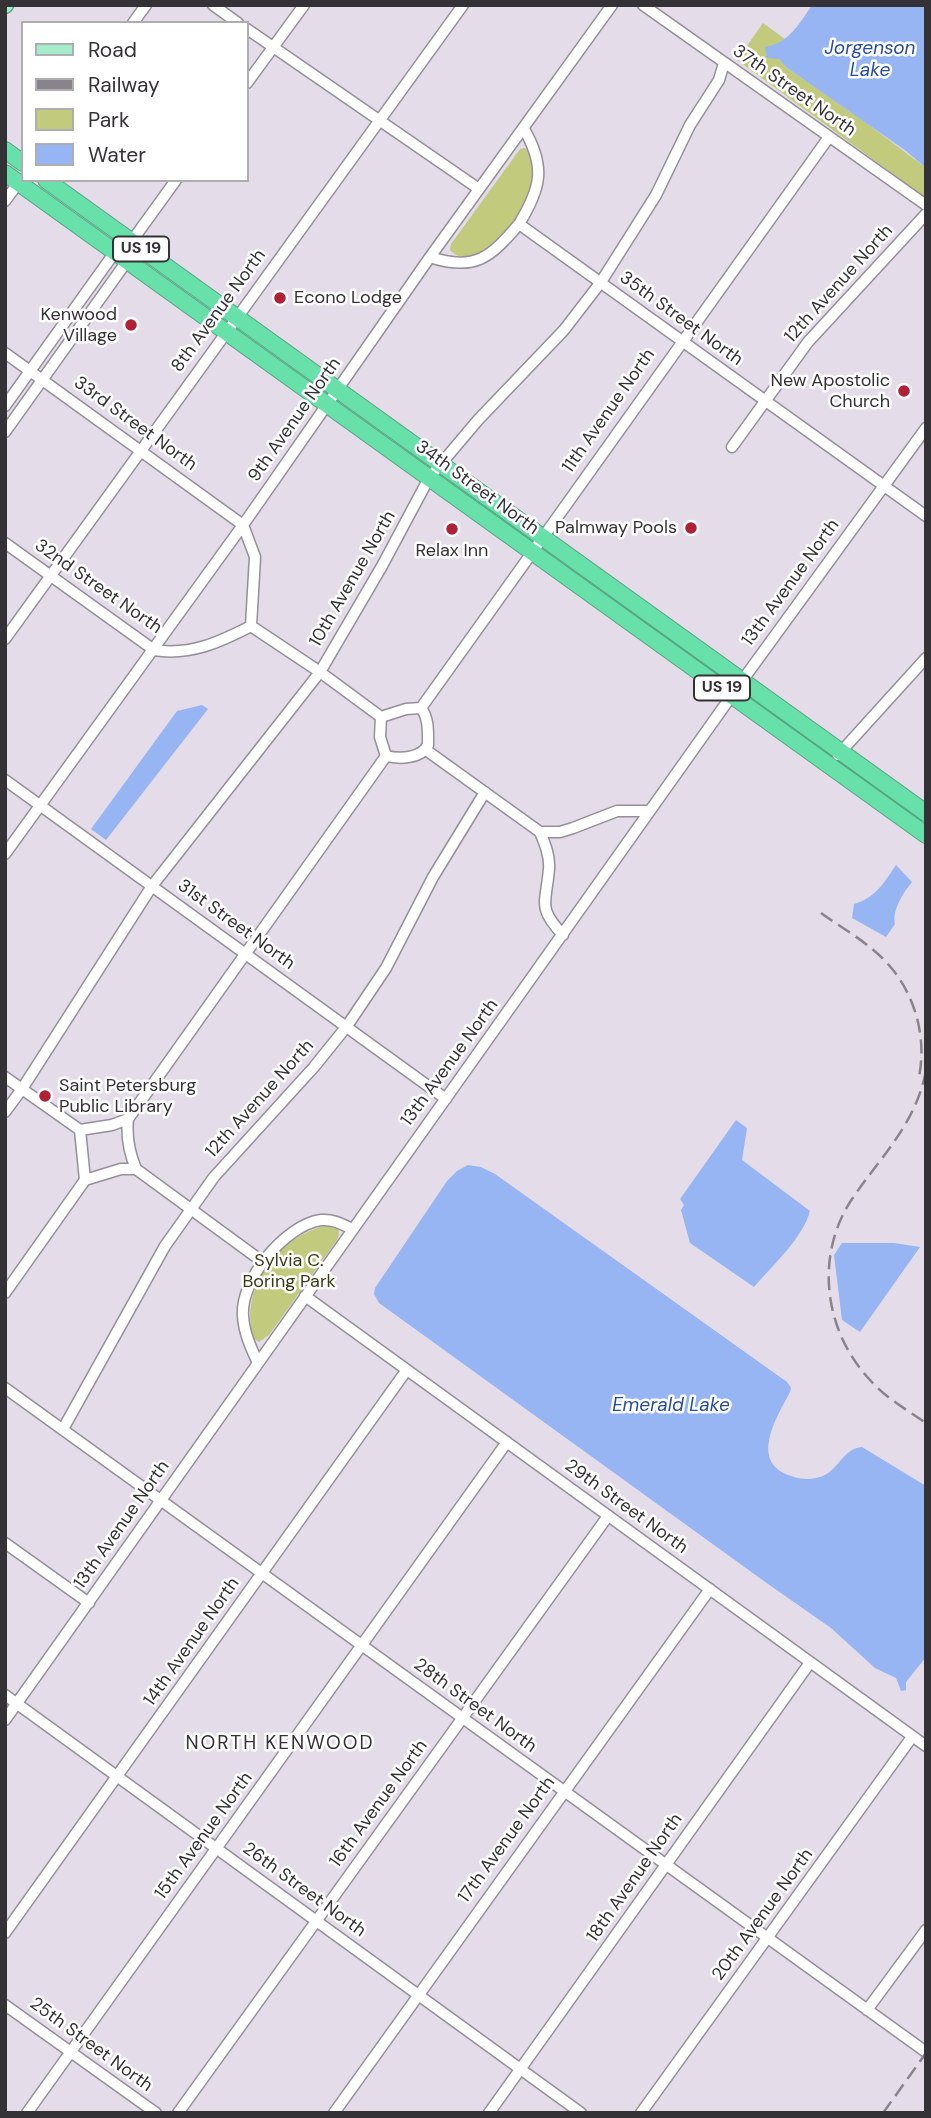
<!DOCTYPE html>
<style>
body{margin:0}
#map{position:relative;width:931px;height:2118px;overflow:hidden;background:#e4dce9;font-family:"DM Sans",sans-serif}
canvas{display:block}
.frame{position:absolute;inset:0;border:7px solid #353237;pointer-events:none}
.legend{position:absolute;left:21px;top:21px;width:228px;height:161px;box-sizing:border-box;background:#fff;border:2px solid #aeadaf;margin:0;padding:9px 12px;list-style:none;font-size:21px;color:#353237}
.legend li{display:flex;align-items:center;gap:14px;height:35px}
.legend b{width:35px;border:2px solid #aeadaf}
</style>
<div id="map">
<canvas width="931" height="2118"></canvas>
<div class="frame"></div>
<ul class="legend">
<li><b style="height:9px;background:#a4edcb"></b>Road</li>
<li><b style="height:9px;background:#89848c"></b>Railway</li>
<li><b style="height:19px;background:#c2cb7d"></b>Park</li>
<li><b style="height:19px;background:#97b5f2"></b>Water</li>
</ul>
</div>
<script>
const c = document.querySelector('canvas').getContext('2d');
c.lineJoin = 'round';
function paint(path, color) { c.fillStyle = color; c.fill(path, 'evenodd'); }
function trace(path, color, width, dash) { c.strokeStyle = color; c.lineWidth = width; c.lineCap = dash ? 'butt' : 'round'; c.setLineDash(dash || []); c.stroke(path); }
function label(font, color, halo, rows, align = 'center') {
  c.font = font + ' "DM Sans",sans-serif'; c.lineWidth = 5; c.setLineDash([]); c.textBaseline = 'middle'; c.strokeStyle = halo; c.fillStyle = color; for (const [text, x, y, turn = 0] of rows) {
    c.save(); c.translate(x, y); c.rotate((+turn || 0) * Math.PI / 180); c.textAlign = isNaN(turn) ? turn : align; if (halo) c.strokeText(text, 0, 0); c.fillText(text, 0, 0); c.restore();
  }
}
const green = new Path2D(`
 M763,23L785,39L774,46L775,58L779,59L786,67L861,119L925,167L926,198L737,60Z
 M524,148L528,149C552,200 475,281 450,250L451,244L520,149Z
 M324,1226L338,1228L339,1234L337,1240L269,1335L259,1342L254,1339C238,1290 277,1238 324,1226Z`);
const water = new Path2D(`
 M812,5H926V168L906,151L786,67L779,59L767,58L765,47C788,44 800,23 812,5Z
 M202,705L208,709L106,840L91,829L177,711Z
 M896,865L912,882C903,893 892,910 895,924L886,937L852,918L854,904C875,898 884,883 896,865Z
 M736,1120L747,1128L742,1160L810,1211C803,1238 772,1266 754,1287L690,1243L681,1210L684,1205L680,1199Z
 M468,1165L481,1167L495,1174L787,1382L791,1388L790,1392C777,1417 748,1462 791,1476C801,1480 813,1480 823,1476C839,1469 844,1448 862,1447L926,1486V1657L906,1682V1690L901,1691L896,1678L875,1668L831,1628L768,1584L379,1303L374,1294L375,1288L447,1181L457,1171Z
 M842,1243H894L920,1247L860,1332L842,1320L834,1255Z`);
const minor = new Path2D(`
 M213,5L238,23
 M643,5L926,205
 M133,23L146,5
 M247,29L479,189
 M247,83L304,5
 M524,129C546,167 541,188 519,224L926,516
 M5,201L19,182
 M121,256L176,180
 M430,257C475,272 491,257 519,224
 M5,353L243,525L255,557L251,626C220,642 190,656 154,650L5,543
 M5,406L115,252
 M5,432L127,261
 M732,447L808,342L926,214
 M251,626L320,672L381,717
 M5,639L463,5
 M421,708L829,137
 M381,717L406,709L421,708C429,718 428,733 428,745C421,759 399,759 386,756
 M381,717L380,737L386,756
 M426,750L540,832H560L573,828L617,811H650
 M838,755L926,658
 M5,780L446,1099
 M540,832C545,844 550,856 549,869C546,904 537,907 563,935
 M5,854L243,525L430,257L612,5
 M5,1077L80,1130L112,1125L128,1119
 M5,1112L22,1089L152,886L320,672L382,566L429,478L478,420L564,330L601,282L656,195L690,125L719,80L724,63
 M80,1130L85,1180
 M85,1180L121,1169H136
 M263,1262L136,1169C129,1152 126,1137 128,1119L386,756
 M5,1293L85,1180
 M305,1296L926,1746
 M258,1363C251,1348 244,1333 243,1316C240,1280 285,1225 321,1220C333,1219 342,1224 352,1229
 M5,1388L926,2052
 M63,1429L165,1246L214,1177L314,1067L347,1026L386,968L433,877L485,792
 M5,1543L89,1603
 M5,1695L581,2113
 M5,1720L742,681L926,428
 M5,1933L406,1371
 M5,2005L156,2113
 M867,2010L926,1930
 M27,2113L507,1442
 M178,2113L608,1516
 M334,2113L710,1589
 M489,2113L809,1664
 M641,2113L912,1737`);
const major = new Path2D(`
 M5,6L6,5`);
const highway = new Path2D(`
 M5,150L23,163
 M5,173L926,835
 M46,180L926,813`);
const rail = new Path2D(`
 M821,913C843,929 869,943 887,963C916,994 928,1041 918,1081
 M926,1071C915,1125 882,1155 852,1199C814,1256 824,1332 871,1381C886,1398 907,1410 926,1423
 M883,2113L926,2053`);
const markers = [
 [280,298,7,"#b22036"],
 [131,325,7,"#b22036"],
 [904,391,7,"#b22036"],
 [691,528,7,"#b22036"],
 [452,529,7,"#b22036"],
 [45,1096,7,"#b22036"]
];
const shields = [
 [141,249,56],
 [722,688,56]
];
const shieldNames = [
 ["US 19",141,249],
 ["US 19",722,688]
];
const streetNames = [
 ["37th Street North",794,91,35],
 ["12th Avenue North",839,284,-48],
 ["8th Avenue North",219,311,-54],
 ["35th Street North",681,319,36],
 ["11th Avenue North",609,411,-55],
 ["9th Avenue North",295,420,-55],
 ["33rd Street North",135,424,36],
 ["34th Street North",477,488,36],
 ["10th Avenue North",353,579,-60],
 ["13th Avenue North",791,583,-54],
 ["32nd Street North",98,587,35],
 ["31st Street North",236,925,36],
 ["13th Avenue North",450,1063,-54],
 ["12th Avenue North",260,1099,-48],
 ["29th Street North",626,1507,36],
 ["13th Avenue North",122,1525,-55],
 ["14th Avenue North",192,1642,-55],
 ["28th Street North",475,1706,36],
 ["16th Avenue North",379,1804,-54],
 ["15th Avenue North",204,1836,-54],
 ["17th Avenue North",507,1840,-54],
 ["18th Avenue North",635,1878,-55],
 ["26th Street North",304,1890,36],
 ["20th Avenue North",763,1915,-54],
 ["25th Street North",91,2045,36]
];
const poiNames = [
 ["Econo Lodge",294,298,"left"],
 ["Kenwood",117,315],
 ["Village",117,336],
 ["New Apostolic",890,381],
 ["Church",890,402],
 ["Palmway Pools",677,528],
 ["Relax Inn",452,551,"center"],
 ["Saint Petersburg",59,1086,"left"],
 ["Public Library",59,1107,"left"]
];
const parkNames = [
 ["Sylvia C.",289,1261],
 ["Boring Park",289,1282]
];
const waterNames = [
 ["Jorgenson",870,49],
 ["Lake",870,71],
 ["Emerald Lake",671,1406]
];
const neighbourhoodNames = [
 ["NORTH KENWOOD",280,1744]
];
paint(green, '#c2cb7d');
paint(water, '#97b5f2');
trace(minor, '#958f9a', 13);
trace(major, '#56a481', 17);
trace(highway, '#56a481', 18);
trace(minor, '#fff', 10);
trace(major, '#a4edcb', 14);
trace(highway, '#67e1a9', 16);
trace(rail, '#89848c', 2.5, [14, 7]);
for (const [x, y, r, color] of markers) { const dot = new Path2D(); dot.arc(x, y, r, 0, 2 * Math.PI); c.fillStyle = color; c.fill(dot); trace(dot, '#fff', 2.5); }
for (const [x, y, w] of shields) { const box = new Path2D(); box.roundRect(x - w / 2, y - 12.5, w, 25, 5); c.fillStyle = '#fff'; c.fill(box); trace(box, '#353237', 2); }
label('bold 16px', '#353237', null, shieldNames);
label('18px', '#353237', '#fff', streetNames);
label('18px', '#353237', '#fff', poiNames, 'right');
label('18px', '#383c15', '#fff', parkNames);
label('italic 19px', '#264ca2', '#fff', waterNames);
c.letterSpacing = '2px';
label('19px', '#353237', '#fff', neighbourhoodNames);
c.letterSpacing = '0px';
</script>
